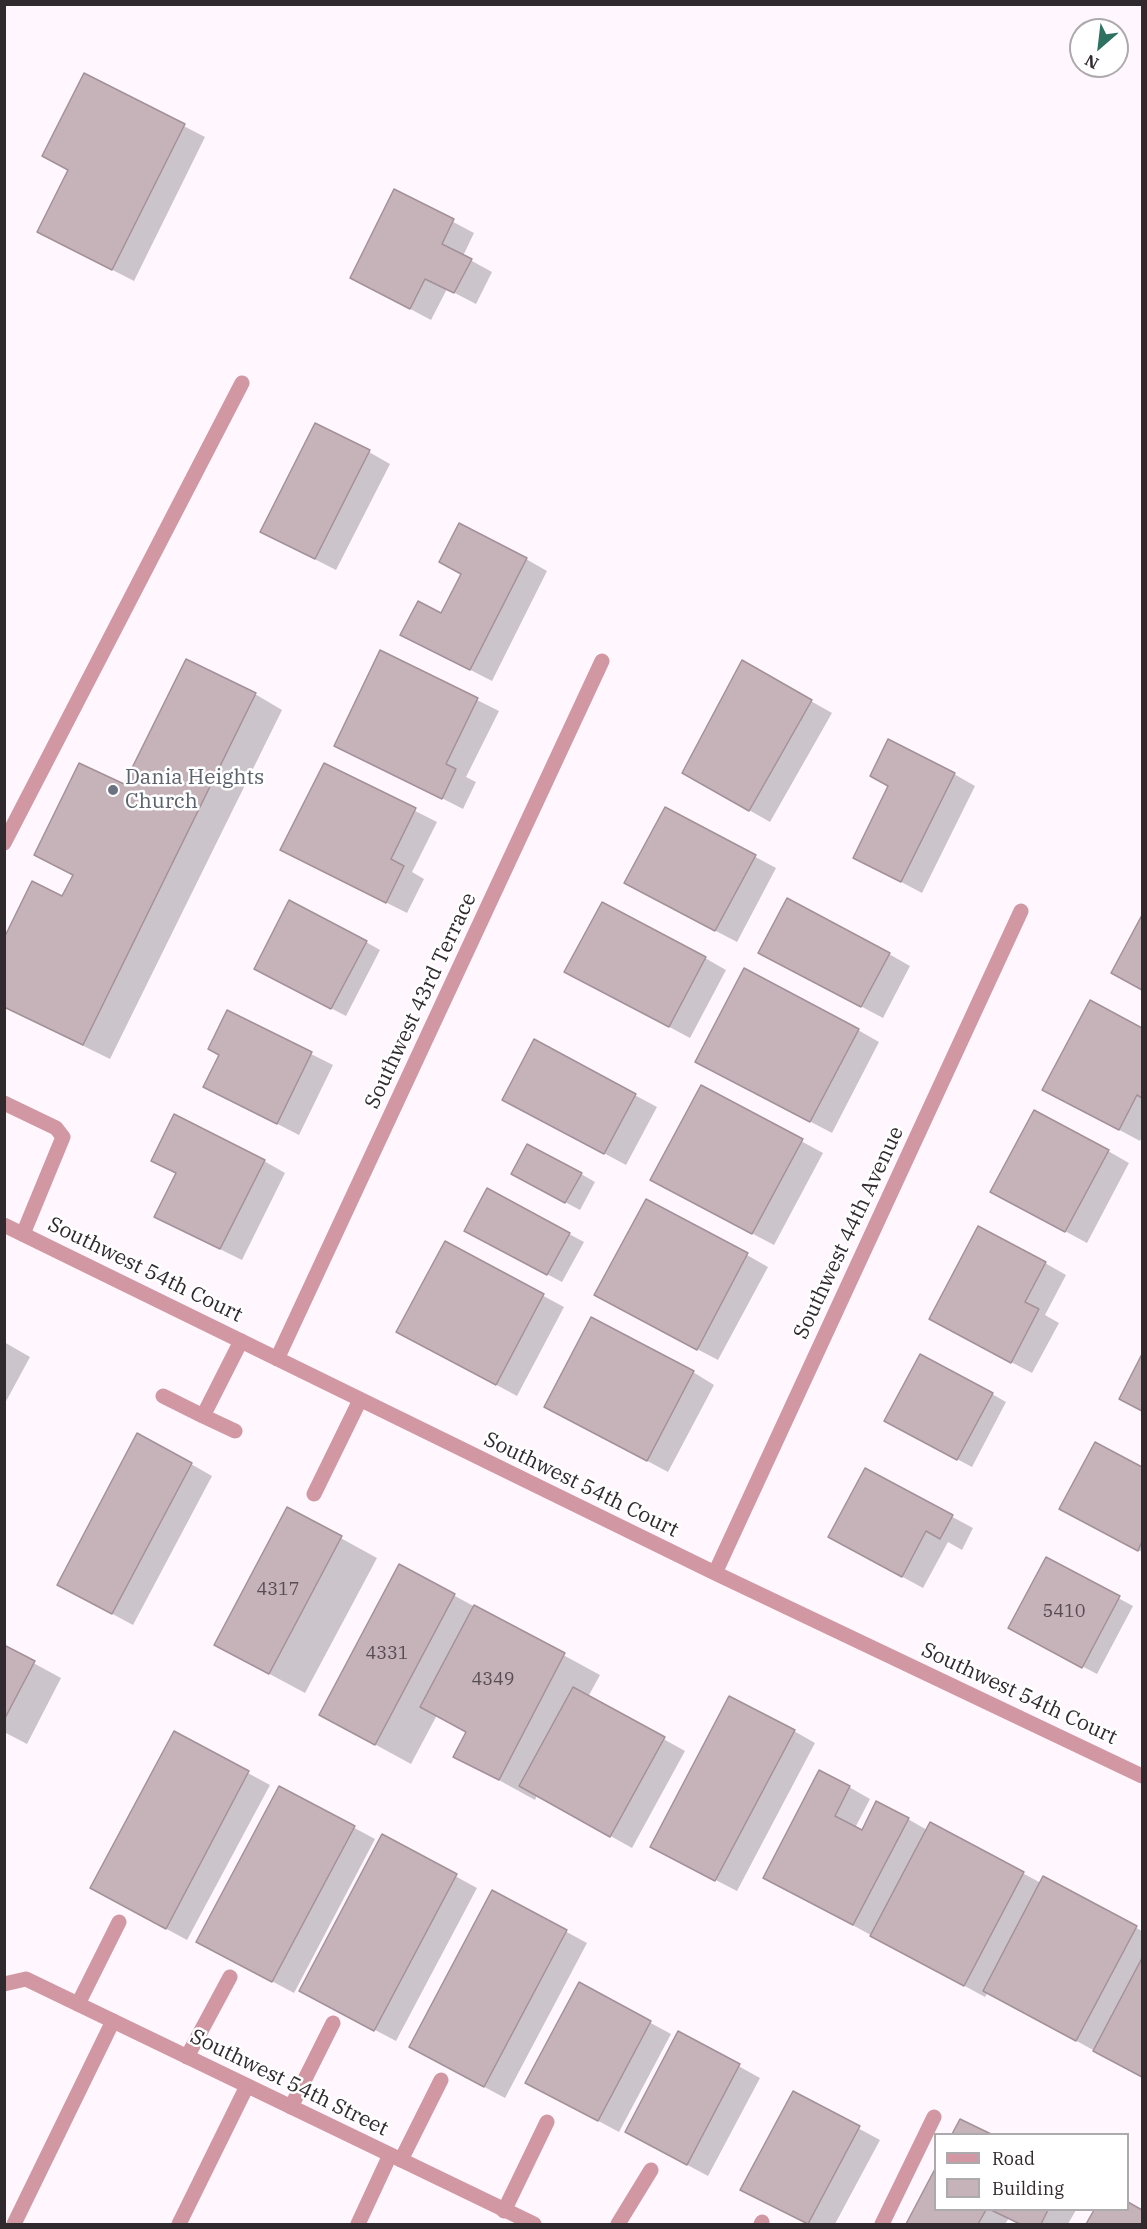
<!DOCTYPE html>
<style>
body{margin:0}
#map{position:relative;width:1147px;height:2229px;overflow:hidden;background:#fff6fe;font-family:"IBM Plex Serif",serif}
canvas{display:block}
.frame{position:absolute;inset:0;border:6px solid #302a2f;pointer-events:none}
.legend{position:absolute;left:934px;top:2133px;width:195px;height:78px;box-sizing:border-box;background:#fff;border:2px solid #acaaac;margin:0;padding:8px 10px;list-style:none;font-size:18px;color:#302a2f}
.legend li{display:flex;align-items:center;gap:12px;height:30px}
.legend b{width:30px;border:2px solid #acaaac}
.north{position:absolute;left:1069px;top:18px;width:60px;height:60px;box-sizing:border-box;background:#fff;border:2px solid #acaaac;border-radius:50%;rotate:208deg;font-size:16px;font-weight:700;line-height:24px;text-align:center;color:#302a2f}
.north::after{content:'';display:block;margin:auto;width:21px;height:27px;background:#2f7161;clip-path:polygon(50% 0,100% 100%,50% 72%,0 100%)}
</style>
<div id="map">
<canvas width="1147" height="2229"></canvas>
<div class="frame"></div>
<ul class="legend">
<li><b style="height:8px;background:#d197a2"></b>Road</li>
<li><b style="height:16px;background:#c6b3ba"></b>Building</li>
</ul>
<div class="north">N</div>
</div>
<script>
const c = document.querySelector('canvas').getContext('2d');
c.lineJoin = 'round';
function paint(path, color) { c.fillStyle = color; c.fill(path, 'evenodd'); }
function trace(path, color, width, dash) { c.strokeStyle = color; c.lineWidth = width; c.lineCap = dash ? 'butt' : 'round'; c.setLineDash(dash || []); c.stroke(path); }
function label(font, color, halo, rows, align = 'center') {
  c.font = font + ' "IBM Plex Serif",serif'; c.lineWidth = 5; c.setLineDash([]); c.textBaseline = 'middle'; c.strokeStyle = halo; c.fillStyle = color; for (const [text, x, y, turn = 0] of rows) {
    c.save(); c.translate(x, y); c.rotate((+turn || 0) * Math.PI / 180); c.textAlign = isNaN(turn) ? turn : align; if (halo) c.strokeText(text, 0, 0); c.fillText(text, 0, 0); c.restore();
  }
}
const shadow = new Path2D(`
 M85,75L205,137L134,281L60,243Z
 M395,191L474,233L463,256L492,272L476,304L447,289L431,320L352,278Z
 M369,452L390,464L336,570L283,543Z
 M526,559L547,571L492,681L402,635L442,615Z
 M381,652L499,711L466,777L476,782L463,809L355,754Z
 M742,662L832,713L770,822L684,773Z
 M255,694L282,710L110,1059L4,1007L74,876L36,855L125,786Z
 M324,765L437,822L412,872L424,879L407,913L282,850Z
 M954,774L975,786L922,893L854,857L890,786Z
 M666,809L776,868L737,942L647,895Z
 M1142,918V989L1113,973Z
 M366,942L380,950L346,1016L270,977Z
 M889,954L910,966L883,1018L781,964Z
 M705,958L726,970L690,1038L587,983Z
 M1091,1002L1142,1029V1137L1140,1141L1065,1101Z
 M227,1012L333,1065L299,1135L205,1087L220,1055Z
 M858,1030L879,1042L832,1133L718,1073Z
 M534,1041L657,1107L626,1165L525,1111Z
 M702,1087L823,1153L774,1245L673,1192Z
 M1108,1151L1129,1163L1087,1243L1013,1203Z
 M153,1161H264L285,1173L242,1260L177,1228V1174Z
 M581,1174L595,1182L580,1210L527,1182Z
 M569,1234L584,1242L562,1282L480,1239Z
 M445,1243L564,1307L517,1396L419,1343Z
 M747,1255L768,1267L718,1360L617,1307Z
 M1045,1263L1066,1275L1045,1315L1059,1323L1032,1373L952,1331Z
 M4,1342L30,1357L4,1405Z
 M1142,1358V1410L1121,1398Z
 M693,1372L714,1385L668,1472L567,1418Z
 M992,1394L1006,1402L972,1467L900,1429Z
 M1095,1444L1142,1469V1552L1075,1516Z
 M191,1464L212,1476L133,1625L79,1596Z
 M865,1470L973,1528L962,1550L948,1542L923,1588L851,1549Z
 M288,1509L377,1558L305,1693L251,1664Z
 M1046,1559L1133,1606L1097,1674L1024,1636Z
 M400,1566L600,1675L588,1697L685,1751L632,1848L537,1795L535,1800L455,1756L467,1732L437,1715L411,1764L321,1715Z
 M4,1647L61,1678L27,1744L4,1732Z
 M794,1731L815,1743L737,1891L673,1858Z
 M174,1733L270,1785L187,1940L113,1900Z
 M849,1787L870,1799L855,1828L862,1832L908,1819L927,1830L931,1824L1041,1883L1044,1878L1142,1931V2077L988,1992L985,1997L786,1889Z
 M280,1788L375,1839L294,1993L219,1953Z
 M382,1836L477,1888L396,2041L322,2002Z
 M493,1892L587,1943L505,2098L432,2059Z
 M579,1984L671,2034L619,2132L548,2094Z
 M679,2033L760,2078L708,2176L648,2144Z
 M793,2093L880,2140L835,2224H807L763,2201Z
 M936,2170V2210H1076L1068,2224H1021L1009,2218L1005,2224H908Z
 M1128,2204L1142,2212V2224H1087L1095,2210H1128Z`);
const building = new Path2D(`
 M84,73L185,124L112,270L37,232L68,170L42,156Z
 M394,189L454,219L442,244L472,259L454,293L425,279L410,309L350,278Z
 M315,423L370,450L315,559L260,532Z
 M459,523L527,558L470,670L400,635L418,601L441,613L461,574L439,562Z
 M380,650L478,698L446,764L456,769L442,799L334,746Z
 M186,659L256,693L83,1045L4,1007V938L32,881L62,896L73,875L34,855L79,763L124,784Z
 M742,660L812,700L749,811L682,773Z
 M888,739L955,773L901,882L853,858L888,786L870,776Z
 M324,763L416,808L391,859L404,866L386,903L280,850Z
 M665,807L756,855L715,931L624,883Z
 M787,898L890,953L861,1007L758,953Z
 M289,900L367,941L331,1009L254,969Z
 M602,902L706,957L669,1027L564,972Z
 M1142,915V990L1111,973Z
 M744,968L859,1029L810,1122L695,1062Z
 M1090,1000L1142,1028V1098L1137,1095L1119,1130L1042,1090Z
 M227,1010L312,1052L277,1124L203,1087L219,1055L208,1049Z
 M534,1039L636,1094L604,1154L502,1100Z
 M701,1085L803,1139L752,1234L650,1180Z
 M1034,1110L1109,1150L1065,1232L990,1192Z
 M174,1114L265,1160L220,1249L154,1217L176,1173L151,1161Z
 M527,1144L582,1173L565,1203L511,1174Z
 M487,1188L570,1233L547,1275L464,1231Z
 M646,1199L748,1253L697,1350L594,1295Z
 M978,1226L1046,1262L1025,1302L1039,1309L1011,1363L929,1319Z
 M445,1241L544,1294L496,1385L396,1332Z
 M591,1317L694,1371L647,1461L544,1407Z
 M920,1354L993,1393L957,1460L884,1421Z
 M1142,1354V1411L1119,1399Z
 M137,1433L192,1463L112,1614L57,1585Z
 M1095,1442L1142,1467V1541L1138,1551L1059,1509Z
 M865,1468L953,1515L940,1539L926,1531L902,1577L828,1537Z
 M287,1507L342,1536L269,1674L214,1645Z
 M1046,1557L1120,1596L1082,1668L1008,1628Z
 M399,1564L455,1594L375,1745L319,1715Z
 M474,1605L565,1653L499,1780L453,1757L466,1732L420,1707Z
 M4,1645L35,1661L4,1720Z
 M573,1687L665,1737L610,1837L519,1786Z
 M729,1696L795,1730L715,1881L650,1847Z
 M174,1731L249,1771L166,1929L90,1888Z
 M819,1770L850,1786L835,1816L862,1830L876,1801L909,1818L853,1925L763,1878Z
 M279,1786L355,1826L272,1982L196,1942Z
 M930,1822L1024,1872L964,1986L870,1936Z
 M382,1834L457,1874L374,2031L299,1991Z
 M1043,1876L1137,1926L1076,2041L983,1991Z
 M492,1890L567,1930L484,2087L409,2047Z
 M1142,1958V2077L1093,2051Z
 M579,1982L651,2021L598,2121L525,2083Z
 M678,2031L740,2064L687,2165L625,2132Z
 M793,2091L860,2126L808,2224L740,2190Z
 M960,2119L991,2134H952Z
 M936,2167V2210H986L978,2224H906Z
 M1128,2202L1142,2210V2224H1086L1094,2210H1128Z
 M991,2210H1048L1041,2224H1020Z`);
const lane = new Path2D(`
 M4,843L242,383
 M4,1103L56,1128L63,1137L23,1234
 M163,1396L203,1416L241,1341
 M203,1416L235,1431
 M314,1494L360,1400
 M78,2004L119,1922
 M187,2057L230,1977
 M291,2107L333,2023
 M401,2160L441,2080
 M504,2211L547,2122
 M14,2224L113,2021
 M179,2224L247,2086
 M358,2224L390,2155
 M618,2224L651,2170
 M761,2224L762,2222
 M882,2224L934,2117`);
const street = new Path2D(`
 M4,1225L715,1573L1142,1776
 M277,1359L602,661
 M715,1573L1021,911
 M4,1984L26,1979L534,2224`);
const markers = [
 [113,790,6,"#6b7280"]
];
const numberNames = [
 ["4317",278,1590],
 ["5410",1064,1612],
 ["4331",387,1654],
 ["4349",493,1680]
];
const worshipNames = [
 ["Dania Heights",125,778],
 ["Church",125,802]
];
const streetNames = [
 ["Southwest 43rd Terrace",421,1001,-65],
 ["Southwest 44th Avenue",849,1233,-65],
 ["Southwest 54th Court",145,1270,26],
 ["Southwest 54th Court",581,1485,26],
 ["Southwest 54th Court",1019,1694,25],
 ["Southwest 54th Street",289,2083,26]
];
paint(shadow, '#0003');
paint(building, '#c6b3ba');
trace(building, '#a49198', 1.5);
trace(lane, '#d197a2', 15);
trace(street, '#d197a2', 15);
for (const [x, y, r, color] of markers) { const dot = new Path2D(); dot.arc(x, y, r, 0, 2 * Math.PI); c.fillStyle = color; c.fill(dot); trace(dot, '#fff', 2); }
label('18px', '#564c52', null, numberNames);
label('21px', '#5b616d', '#fff', worshipNames, 'left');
label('21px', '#302a2f', '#fff', streetNames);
</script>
